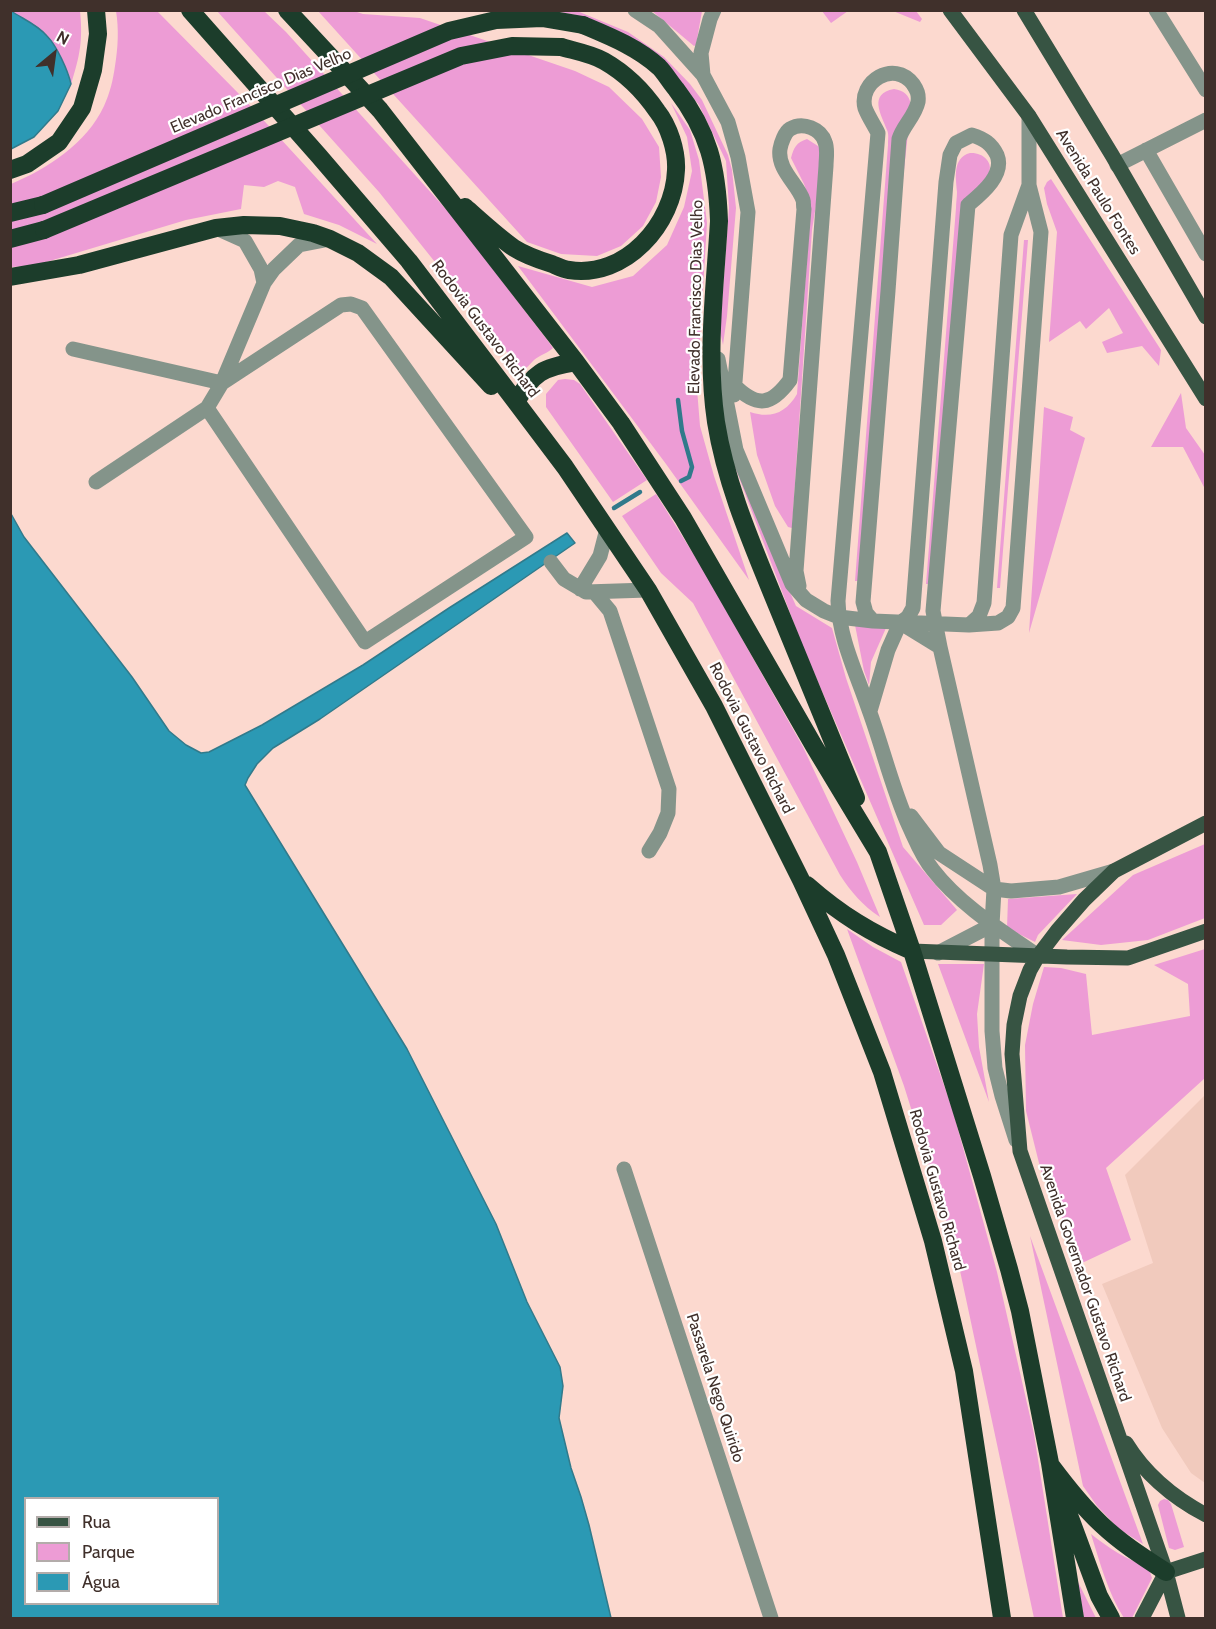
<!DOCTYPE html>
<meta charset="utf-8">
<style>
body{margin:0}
#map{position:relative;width:1216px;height:1629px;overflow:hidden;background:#fcd9cf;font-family:Cabin,sans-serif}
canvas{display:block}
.frame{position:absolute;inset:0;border:12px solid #40302b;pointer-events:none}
.legend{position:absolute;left:24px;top:1497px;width:195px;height:108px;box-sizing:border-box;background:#fff;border:2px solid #b3acaa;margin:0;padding:8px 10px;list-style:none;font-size:18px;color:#40302b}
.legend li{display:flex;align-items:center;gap:12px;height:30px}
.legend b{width:30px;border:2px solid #b3acaa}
.north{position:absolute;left:24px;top:24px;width:60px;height:60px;-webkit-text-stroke:4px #fff;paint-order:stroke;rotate:29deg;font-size:16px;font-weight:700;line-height:24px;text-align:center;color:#40302b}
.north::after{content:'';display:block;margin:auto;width:21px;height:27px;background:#40302b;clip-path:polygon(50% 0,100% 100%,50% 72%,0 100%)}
</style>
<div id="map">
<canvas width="1216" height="1629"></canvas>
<div class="frame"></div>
<ul class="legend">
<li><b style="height:8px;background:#375443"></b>Rua</li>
<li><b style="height:16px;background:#ed9cd5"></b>Parque</li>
<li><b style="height:16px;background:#2b99b4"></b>Água</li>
</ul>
<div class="north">N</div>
</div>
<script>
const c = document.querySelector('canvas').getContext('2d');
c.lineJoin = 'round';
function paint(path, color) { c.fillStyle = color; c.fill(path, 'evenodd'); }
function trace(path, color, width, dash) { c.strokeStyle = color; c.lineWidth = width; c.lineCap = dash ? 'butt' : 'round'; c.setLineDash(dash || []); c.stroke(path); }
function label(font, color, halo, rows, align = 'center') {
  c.font = font + ' Cabin,sans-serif'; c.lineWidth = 4.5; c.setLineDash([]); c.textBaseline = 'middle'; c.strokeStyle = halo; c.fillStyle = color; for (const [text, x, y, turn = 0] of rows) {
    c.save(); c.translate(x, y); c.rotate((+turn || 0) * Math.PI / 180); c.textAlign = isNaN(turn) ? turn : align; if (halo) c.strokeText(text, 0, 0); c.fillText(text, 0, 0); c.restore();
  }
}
const built = new Path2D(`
 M1205,1095V1483L1191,1473L1162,1428L1102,1284L1153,1263L1125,1175Z`);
const green = new Path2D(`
 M11,11H80C83,40 80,56 71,84L68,72Z
 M116,11H157L245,100L377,244L339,225L304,214L295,187L278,181L264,187L244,185L241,209L186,220L33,266L11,267V184C47,169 87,143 104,106C110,93 113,80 115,66C118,48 119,29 116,11Z
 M217,11H264L286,32L453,217L548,341L553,348C548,353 540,355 534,360C530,364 527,368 522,371L379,192Z
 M318,11H354L363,14L420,18L575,71L609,87L642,119L659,147L661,177L656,202L643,226L621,246L597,256L561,254L527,242Z
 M553,11H577L628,32L664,57L690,84L702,100L728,155L732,170L736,208L727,316L723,345L720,331L729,208L726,161L699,105L664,62L576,15Z
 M652,11H702L696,45L694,46Z
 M822,11H848L831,23Z
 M893,11H916L922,19L920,22Z
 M894,89C904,91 909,94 911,105L860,581H855L888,145C888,139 889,134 887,130C881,114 868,94 894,89Z
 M671,103L690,130L699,160L707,223L697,389L700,426L714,476L749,580L666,464L518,266L592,287L633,276L667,245L684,207L692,171L687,137Z
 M807,139L818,146L822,153V167L812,230L792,528L788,527L775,506L757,455L750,412C771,419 786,413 797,394L811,203L804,184L791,158C794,147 796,143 807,139Z
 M970,153C982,152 995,162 988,175C984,181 979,186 975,191L931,584H926L956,208C956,203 957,197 957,192C956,178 952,158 970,153Z
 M1051,179L1161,350L1159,366L1142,346L1107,353L1102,342L1123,333L1109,308L1086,329L1080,321L1049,342L1057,232L1047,204L1044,188L1047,182Z
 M1024,240H1028L1000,588H997Z
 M565,379L574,380L580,384L647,480L613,502L546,407V394L558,380Z
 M1181,393L1186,428L1205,455V489L1183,447H1151Z
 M1044,407L1073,417L1070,430L1085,438L1029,633Z
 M732,459L796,606L832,628L846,678L903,847L957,910L941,925H924L804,650Z
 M656,494L704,571L803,747L857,862L880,917C863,906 851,892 840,875L693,603L661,573L622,516Z
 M855,625L886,628L871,662L869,685L864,671Z
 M1205,844V918L1148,940L1101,945L1062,940L1133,875Z
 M1077,894L1038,935L1035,942L1007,928L1008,899Z
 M847,929L873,947L901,962L953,1111L997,1272L1034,1434L1063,1618H1034L956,1252L904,1086Z
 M1205,949V1078L1106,1168L1131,1240L1082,1263L1041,1171L1026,1111L1025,1045L1033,1004L1044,967L1061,968L1086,974L1092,1035L1190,1016L1188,984L1154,965Z
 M938,964H984L977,1014L979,1047L989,1102Z
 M1030,1236L1143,1544L1119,1529L1097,1506L1083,1486Z
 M1164,1499L1168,1500L1171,1504L1184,1547L1175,1550L1169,1548L1158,1505L1160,1501Z
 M1091,1534C1109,1548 1126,1560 1148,1566L1152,1578L1132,1618H1124C1108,1593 1100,1563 1091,1534Z
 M1077,1580L1096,1618H1084Z`);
const water = new Path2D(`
 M11,11C23,19 38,25 47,36C57,46 68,71 71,84L58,111L34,137L11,149Z
 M10,512L24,537L132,677L169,731L186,745L201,753L209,752L262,725L363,665L449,608L567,533L575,543L320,719L273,748L257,764L248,778L245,785L407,1049L496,1224L527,1302L560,1367L563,1386L559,1418L571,1468L581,1497L589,1525L611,1618H11ZM26,1498H218V1604H26Z`);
const stream = new Path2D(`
 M678,400L682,431L692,467L689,477L681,481
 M614,508L640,492`);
const minor = new Path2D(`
 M635,10L659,26L703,75L728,122L738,157L748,212L734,395
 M1156,10L1206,90
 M703,75L701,53L710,19L714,10
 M1146,150L1206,254
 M1117,165L1206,120
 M216,228L245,241L261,269L264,283
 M73,349L222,383L341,305L351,304L362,308L526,537L365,642L207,408
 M718,359L736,450L792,584L806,600L824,611L839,617L873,621L969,625L998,623L1008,617L1013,608L1041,232L1029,185V116
 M734,385C757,408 771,406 790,380L804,209C803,206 804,203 803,200C798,184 777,170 780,149C781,143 785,132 790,129C803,121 821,129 825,142C828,149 826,159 826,166L796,571L799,586
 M96,482L207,408L222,383L264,283L274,269L299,245L330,239
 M551,562L564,579L586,592L648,590
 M580,589L600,556L607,529
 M595,593L610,611L669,789L668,813L660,833L649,851
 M873,621L866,613L863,602L888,291L899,139C903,126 915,116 918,102C919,94 917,90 913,84C894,59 858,82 865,108C868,116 874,125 878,133L838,601C839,639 857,674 869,710C883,748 892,788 909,826C916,841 922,857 933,870C960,905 1002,931 1038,956
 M901,623L940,647
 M969,625L979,616L984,603L1011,235L1029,185
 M870,711L888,650L900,623L908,617L913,608L946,182L950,155L956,143L972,135C984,139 991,143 997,155C1005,175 981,194 968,205L933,611L940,647L990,865L994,889L992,925V1031L995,1068L1002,1096L1016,1140
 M911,816L939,853L994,889L1011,891L1059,887L1114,871
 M938,953L992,925
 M624,1169L771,1618`);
const major = new Path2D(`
 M950,10L1029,116L1206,399
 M1024,10L1112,155L1206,317
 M912,951L1067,957L1128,958L1206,931
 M1126,1443C1145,1474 1174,1498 1206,1515
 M1166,1572L1206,1559
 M1142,1618L1166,1572
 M1178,1618L1166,1572L1020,1151L1012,1054L1014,1025L1020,996L1030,970L1038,956L1057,931L1084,900L1114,871L1206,823`);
const highway = new Path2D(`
 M190,10L319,156L409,261L516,402L565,467L648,590L714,706L801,880L836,955L882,1072L933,1241L964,1371L1002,1618
 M287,10L380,110L576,362L621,423L683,518L814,746L878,852L912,951L982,1176L1009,1269L1020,1311L1050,1463L1075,1618
 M583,25C609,36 637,47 659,67C665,73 670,82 676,89C709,132 717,167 719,221C715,288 706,355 716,422C726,485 752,544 776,603C803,668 829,733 856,798
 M10,170L27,164L59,142L82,108L93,70L98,34L96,10
 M465,207C481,221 497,236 514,248C525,255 539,260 552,264C557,266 563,269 569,270C625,279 674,224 676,170C677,151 669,126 657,111C644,92 625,73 604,61C592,54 575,51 561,47
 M10,213L43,205
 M10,239L44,230
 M10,277L79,265L216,228L244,225L280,226L313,233L330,239L358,253L391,277L491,386
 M516,402C533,373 543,367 576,362
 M807,885C841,915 871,933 912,951
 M1052,1467C1067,1487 1083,1507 1101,1524C1121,1543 1143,1557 1166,1572
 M1065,1504L1099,1596L1111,1618`);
const highwayBridge = new Path2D(`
 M43,205L449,31L496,20L542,18L583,25
 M44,230L461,56L512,46L561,47`);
const streetNames = [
 ["Elevado Francisco Dias Velho",261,91,-23],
 ["Avenida Paulo Fontes",1098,192,58],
 ["Elevado Francisco Dias Velho",696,297,-89],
 ["Rodovia Gustavo Richard",485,329,53],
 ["Rodovia Gustavo Richard",751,738,63],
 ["Rodovia Gustavo Richard",937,1190,74],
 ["Avenida Governador Gustavo Richard",1085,1283,71],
 ["Passarela Nego Quirido",715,1388,72]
];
paint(built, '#f1cabd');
paint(green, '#ed9cd5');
paint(water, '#2b99b4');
trace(water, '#317a8b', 1.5);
trace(stream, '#317a8b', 4.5);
trace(minor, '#84948a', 15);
trace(major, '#375443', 15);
trace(highway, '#1c3d2b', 18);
trace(highwayBridge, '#1c3d2b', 18);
label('16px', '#40302b', '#fff', streetNames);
</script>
